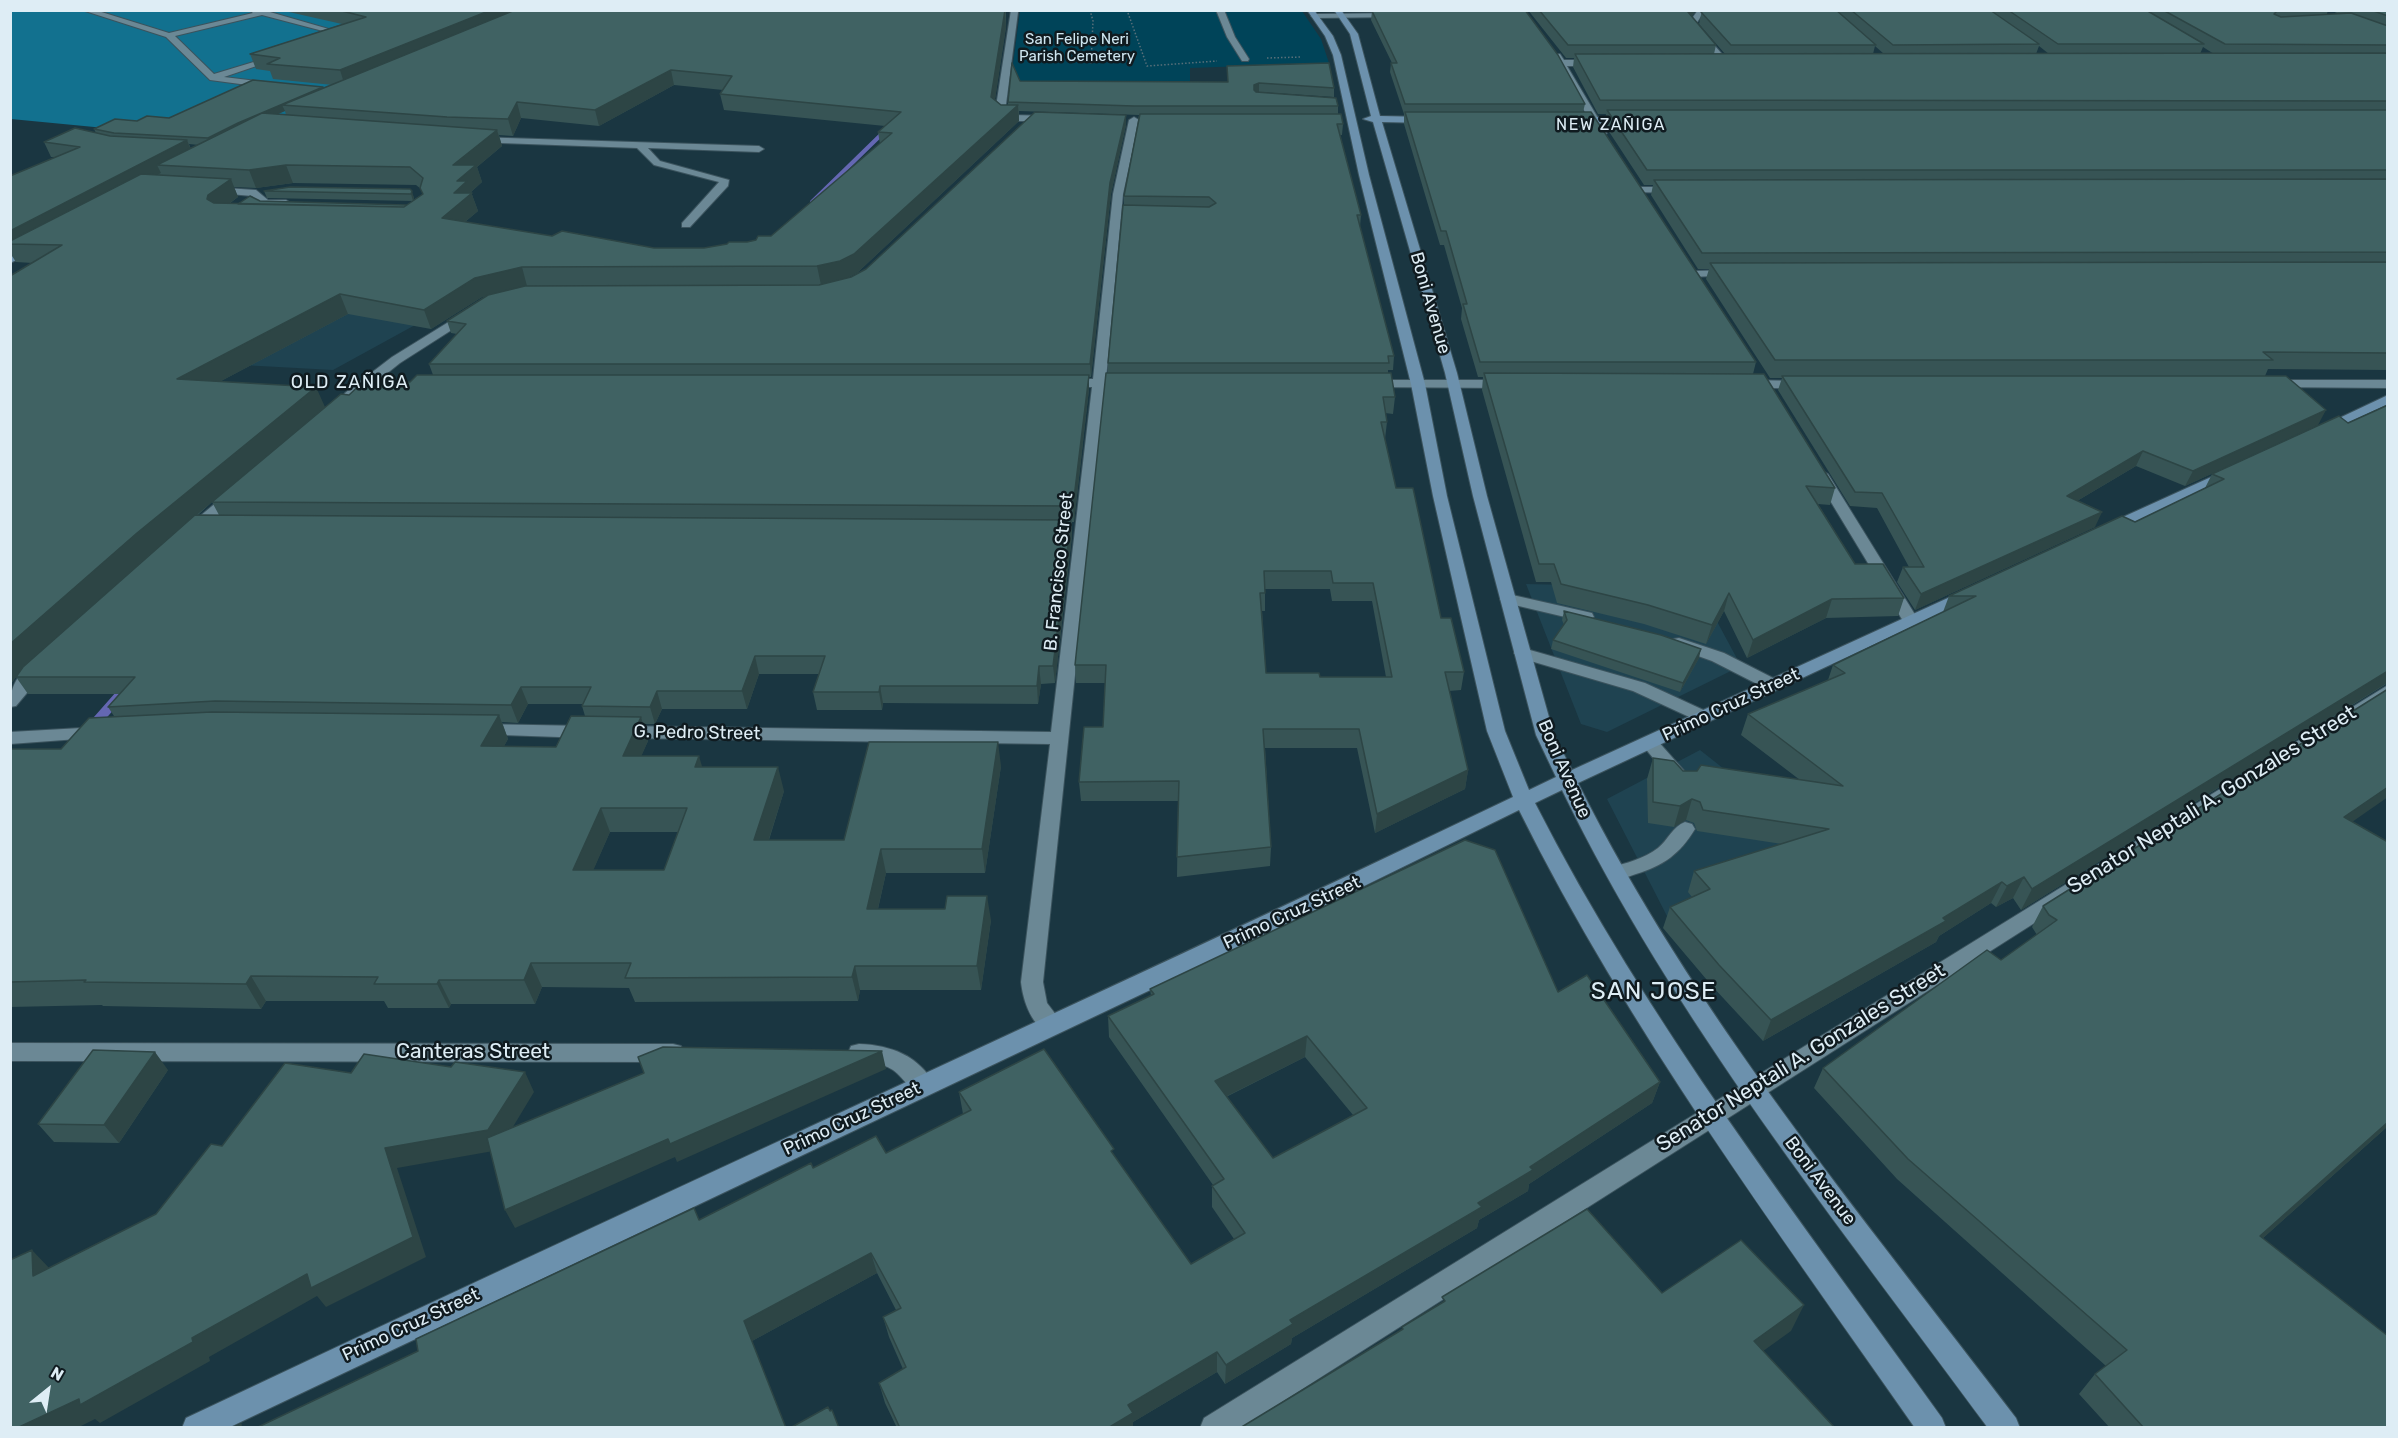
<!DOCTYPE html>
<meta charset="utf-8">
<style>
body{margin:0}
#map{position:relative;width:2398px;height:1438px;overflow:hidden;background:#1a3641;font-family:Rubik,sans-serif}
canvas{display:block}
.frame{position:absolute;inset:0;border:12px solid #deedf5;pointer-events:none}
.north{position:absolute;left:18px;top:1360px;width:60px;height:60px;-webkit-text-stroke:4px #101b20;paint-order:stroke;rotate:30deg;font-size:16px;font-weight:700;line-height:24px;text-align:center;color:#deedf5}
.north::after{content:'';display:block;margin:auto;width:21px;height:27px;background:#deedf5;clip-path:polygon(50% 0,100% 100%,50% 72%,0 100%)}
</style>
<div id="map">
<canvas width="2398" height="1438"></canvas>
<div class="frame"></div>
<div class="north">N</div>
</div>
<script>
const c = document.querySelector('canvas').getContext('2d');
c.lineJoin = 'round';
function paint(path, color) { c.fillStyle = color; c.fill(path, 'evenodd'); }
function trace(path, color, width, dash) { c.strokeStyle = color; c.lineWidth = width; c.lineCap = dash ? 'butt' : 'round'; c.setLineDash(dash || []); c.stroke(path); }
function label(font, color, halo, rows, align = 'center') {
  c.font = font + ' Rubik,sans-serif'; c.lineWidth = 5; c.setLineDash([]); c.textBaseline = 'middle'; c.strokeStyle = halo; c.fillStyle = color; for (const [text, x, y, turn = 0] of rows) {
    c.save(); c.translate(x, y); c.rotate((+turn || 0) * Math.PI / 180); c.textAlign = isNaN(turn) ? turn : align; if (halo) c.strokeText(text, 0, 0); c.fillText(text, 0, 0); c.restore();
  }
}
const built = new Path2D(`
 M550,251L333,370L132,359Z
 M1526,584L1699,588L1741,666L1607,732L1581,724Z
 M1700,750L1833,855L1668,918L1607,799Z`);
const green = new Path2D(`
 M1020,11H1302L1321,39L1329,63L1190,68V88L1010,87Z`);
const forest = new Path2D(`
 M10,11H562L271,144L11,119Z`);
const stream = new Path2D(`
 M888,125L893,126L814,203H810V201Z
 M120,691L124,692L126,695L124,698L94,732H86L84,729L86,726L116,692Z`);
const path = new Path2D(`
 M1090,10L1093,21L1091,65
 M1128,13L1147,66L1217,61
 M1267,58L1302,57`);
const lane = new Path2D(`
 M82,10H95L169,33L253,13L249,10H263L346,34L342,36L262,15L175,36L214,74L280,54V58L224,77L273,83V87L270,88L210,80L166,37Z
 M1216,10H1224L1235,37L1249,59L1248,61H1242L1227,37Z
 M476,137L759,146L764,149L759,152L648,148L660,161L729,180L728,186L690,227H682V223L719,182L654,165L637,148L473,142L471,140Z
 M211,187L256,190L268,200H286L291,203C280,211 260,207 252,196L207,192L206,190Z
 M1508,594L1592,613L1594,617L1586,622L1502,602L1500,599Z
 M1679,638L1724,653L1779,681L1782,685L1779,689H1767L1712,661L1673,647L1671,643L1673,639Z
 M1523,648L1645,683L1710,713L1713,717L1710,721H1698L1633,691L1517,657L1514,653L1517,649Z
 M1650,737L1656,739L1687,774L1689,778L1687,782L1680,784L1673,782L1644,747L1641,743L1644,739Z
 M1685,822L1692,824L1695,829C1680,854 1663,866 1636,874C1627,877 1619,881 1609,878L1606,873L1609,868C1626,863 1644,859 1658,848C1668,840 1673,826 1685,822Z`);
const street = new Path2D(`
 M1011,10L1018,12L1005,112L1013,115L1052,116L1057,119L1055,121H1012L995,113Z
 M1698,10H1705L1696,24L1728,61V65H1722L1688,24Z
 M1397,13H1400V17L1315,18L1311,16L1315,14Z
 M1554,54H1560L1564,60H1597L1601,63L1597,66H1567L1607,133L1605,135L1597,133L1553,56Z
 M1134,117L1139,120L1123,194L1106,379H1129L1136,383L1129,387H1105L1043,982L1047,1003L1063,1024L1060,1030C1035,1039 1023,1002 1021,982L1050,744L621,738L615,736L612,732L615,728L621,726L1051,732L1092,387H1066L1059,383L1066,379H1093L1113,194L1129,120Z
 M1638,187H1675L1680,190L1675,193L1634,192V188Z
 M1732,270L1738,273L1736,275L1693,277L1687,274L1693,271Z
 M468,310L474,314L472,317L400,363L355,399H345L343,396L345,393L392,357Z
 M1369,380H1507L1514,384L1507,388L1364,387L1362,384L1364,381Z
 M1747,380L1804,381L1811,385L1804,389L1742,387L1740,384Z
 M2272,380H2388V388L2267,387L2265,384Z
 M1821,470L1828,474L1919,621L1917,625L1911,626L1903,621L1814,474Z
 M235,490L240,491L242,494L240,497L197,533H187L184,530L187,527L230,491Z
 M38,664L44,665L47,669L16,706L10,707C10,689 17,669 38,664Z
 M2388,685V698L1241,1428H1200L1204,1418Z
 M480,724L587,726L593,728L596,732L593,736L587,738L474,734L471,730L474,726Z
 M99,727L105,729L108,733L105,737L10,744V732Z
 M10,1043L673,1044L681,1046L684,1053L681,1060L673,1062L10,1061Z
 M859,1044C891,1045 920,1056 935,1086L931,1093C913,1099 907,1080 893,1070C880,1061 865,1064 851,1060L848,1053L851,1046Z`);
const secondary = new Path2D(`
 M1307,10H1314L1333,36L1341,55L1369,175L1425,384L1447,496L1505,731L1529,790L1556,777L1536,735L1473,496L1445,373L1373,122L1363,119L1371,116L1350,34L1334,10H1341L1358,34L1380,116L1427,117L1432,120L1427,123L1382,122L1457,373L1487,496L1554,735L1572,770L1961,592L1967,590L1975,595L1973,598L1578,783C1693,1014 1860,1213 2016,1418L2020,1428H1988C1837,1222 1674,1021 1562,790L1535,803C1647,1023 1799,1218 1942,1418L1946,1428H1915C1775,1227 1628,1030 1519,810L1203,965L228,1428H182L186,1418C627,1209 1073,1008 1513,797L1487,731L1433,496L1411,384L1359,175L1333,55L1325,36Z
 M1628,117L1633,120L1631,122L1572,123L1567,120L1572,117Z
 M36,244L40,245V249L10,263V255Z
 M2388,395V404L2326,433L2321,434L2314,430Z
 M2231,468L2238,472L2236,475L2111,533H2101L2098,530L2101,527Z`);
const wall = new Path2D(`
 M280,10H1006V27L995,99L1001,105H1008V102L1020,81L1228,82L1227,66L1334,88V97L1259,92H1257L1338,106V114L1343,124L1342,135H1340L1361,215L1360,227L1394,356L1393,370H1388V373L1395,397L1393,414L1385,413L1387,422L1385,439L1396,488L1441,618L1464,672L1461,690L1449,691L1468,770L1465,789L1375,833L1357,748H1265L1271,847L1270,866L1177,877L1178,801H1081L1079,782L1103,727L1105,683H1076L1075,665L1108,373V363L1124,205V196L1139,115L1019,111V121L857,273L847,278L851,277L1126,125L1111,194L1091,377H1089V389L1074,522H1072V536L1055,683L1041,684L1038,704L883,703L882,710H817L813,692L819,674H759L747,709H662L655,724H643L648,741L641,756L702,767L784,791L769,840H844L1001,766L985,873H886L878,909L991,920L981,990H860L858,1001L635,1002L629,988L542,987L535,1004H451L449,1008H388L384,1001H266L261,1009L103,1006L102,1005L10,1007V749H61L114,716L108,707L119,694H28L16,677L10,685L33,263L16,262L10,253V176L55,157H51L44,142L96,133L94,129L137,121L169,118L323,89L333,85L273,79L270,71L256,69L250,54L342,24ZM674,85L723,90L720,94L724,110L885,126L878,132L880,144L771,236L747,242L704,248H654L552,236L465,222L478,211L471,192L482,182L477,167L502,146L499,135L513,136L521,118L599,126ZM285,111L286,115L278,114ZM189,144L199,145L191,149ZM293,183L416,185L421,189L423,194L413,200L414,198L410,189L264,191L267,198L413,201L407,205L260,201L238,204H229L238,197L234,187L256,188ZM486,296L447,321L451,333L457,334L429,364L433,375L410,382L349,395L325,407L221,381L348,314L431,329L482,297ZM212,502L219,515H198ZM1265,589H1330L1332,601H1372L1386,677H1320L1266,673L1262,611H1265ZM528,704H583L582,706L585,716L556,747L504,746L508,739L502,722L518,723ZM610,832H678L664,870H593Z
 M1528,10H1696L1692,16L1716,45L1714,54H1725L1699,24L1702,10H2328L2327,14H2339L2330,10H2388V370L2268,369L2265,376L2318,425L2185,486L2136,466L2077,501L2095,527L1915,610L1897,582L1903,567H1909L1877,508L1850,506L1778,390L1782,378H1770L1706,279L1709,269H1698L1651,195L1653,185H1644L1604,124L1606,114H1598L1573,67L1574,58H1566ZM1875,46L1884,54H1873ZM2039,46L2049,54H2036ZM2203,47L2214,54H2200Z
 M1372,11L1585,104L1583,112L1756,362L1753,374L1835,488L1830,505L1818,504L1855,564L1904,598L1898,616L1826,618L1747,658L1724,611L1706,644L1644,624L1557,603L1551,582H1536L1482,390L1483,377H1478L1461,319L1462,308L1444,245H1440L1404,124V114L1390,72L1391,63H1392L1371,20Z
 M2388,405V683L2021,910L2013,898L1996,907L1991,903L1939,936L1936,942L1763,1041L1712,986L1663,928L1670,907L1692,897L1688,892L1694,871L1782,844L1697,831L1694,823L1686,820L1674,827L1648,823L1647,779L1653,758L1683,771L1800,780L1741,735L1748,714L1828,680L1833,665L1943,612L1949,596L2135,522L2205,488L2212,474L2348,423Z
 M1564,611L1699,658L1680,692L1551,649L1553,640L1564,625L1562,620Z
 M2352,822L2388,842V1126L2263,1238L2388,1428H2110L2079,1394L2095,1374L2106,1366L1897,1179L1814,1088L1823,1068L2001,960L2037,935L2032,927L2043,906Z
 M1150,989L1558,992L1660,1082L1652,1103L1529,1184L1528,1191L1479,1220L1477,1228L1292,1338L1291,1344L1225,1384L1217,1372L1133,1422V1428H897L885,1403L879,1383L903,1369L889,1337L883,1317L896,1310L877,1273L752,1341L699,1220L813,1168L886,1153L963,1114L959,1092L1114,1156L1191,1264L1234,1239L1212,1207V1186L1213,1185L1109,1037L1108,1016L1151,996ZM1305,1057L1353,1115L1273,1158L1226,1097Z
 M168,1070L119,1143L54,1142L38,1124Z`);
const shadedWall = new Path2D(`
 M491,10H530L345,86L340,70Z
 M1005,10L1006,27L993,113L991,97Z
 M1689,10H1696L1686,24L1688,12Z
 M671,70L674,85L599,126L595,110Z
 M1259,83V92L1254,94V85Z
 M323,87L325,94L282,105L285,111L241,130L212,146L208,138L238,123Z
 M517,102L521,118L513,136L508,119Z
 M1018,105L1019,121L857,273L843,280L821,285L817,266Z
 M1126,115V125L1111,194L1091,377L1090,364L1110,183Z
 M497,130L502,146L477,167L482,182L471,192L478,211L448,236L442,218L454,193L453,165Z
 M187,140L193,155L157,165L161,173L25,244H10V231Z
 M286,165L293,183L256,188L249,170Z
 M231,179L238,197L216,213L207,199L208,195Z
 M412,191L414,198L413,201L411,194Z
 M522,267L527,286L482,297L431,329L424,310L475,278Z
 M340,294L348,314L187,399L177,379Z
 M1089,375V389L1074,522L1073,506Z
 M316,387L325,407L149,555L19,673L10,685V644L137,533Z
 M2326,410L2318,425L2185,486L2193,471Z
 M2143,451L2136,466L2060,511L2067,496Z
 M2102,512L2095,527L1915,610L1921,594Z
 M1071,520L1072,536L1055,683L1053,666Z
 M1729,593L1724,611L1706,644L1712,625Z
 M1832,599L1826,618L1747,658L1753,640Z
 M1701,649L1699,658L1680,692L1683,683Z
 M755,656L759,674L747,709L742,691Z
 M1039,666L1041,684L1038,704L1037,686Z
 M2388,671L2387,683L2021,910L2032,889Z
 M880,686L883,703L882,710L879,692Z
 M521,687L528,704L518,723L511,705Z
 M657,691L662,709L655,724L650,707Z
 M499,715L508,739L491,770L481,746Z
 M641,717L648,741L631,780L623,756Z
 M998,742L1001,766L985,873L982,849Z
 M699,756L706,780L695,767Z
 M778,767L784,791L761,864L754,840Z
 M1468,770L1465,789L1375,833L1377,814Z
 M2388,787V797L2329,838L2344,817Z
 M1692,799L1686,820L1674,827L1680,806Z
 M601,808L610,832L583,894L573,870Z
 M881,849L886,873L872,934L867,909Z
 M2024,877L2013,898L1996,907L2007,886Z
 M2002,882L1991,903L1939,936L1936,942L1763,1041L1771,1020L1943,918Z
 M987,896L991,920L981,990L977,966Z
 M531,963L542,987L535,1004L524,980Z
 M855,966L860,990L858,1001L852,977Z
 M251,976L266,1001L261,1009L246,984Z
 M439,980L451,1004L449,1008L437,984Z
 M1307,1036L1305,1057L1215,1102V1081Z
 M882,1051L886,1069L677,1162L675,1157L515,1228L505,1210L668,1139Z
 M155,1052L168,1070L119,1143L104,1125Z
 M525,1072L534,1092L499,1150L397,1168L426,1257L326,1307L317,1296L209,1357L210,1361L100,1423L95,1419L77,1428H17L385,1148Z
 M1660,1082L1652,1103L1529,1184L1528,1191L1479,1220L1477,1228L1292,1338L1291,1344L1225,1384L1226,1365L1290,1320L1530,1167Z
 M2388,1122V1126L2243,1256L2260,1236Z
 M32,1250L51,1270L33,1276Z
 M871,1253L877,1273L752,1341L744,1321Z
 M1804,1305L1791,1331L1741,1367L1754,1341Z
 M1217,1352V1372L1133,1422V1428H1108L1128,1405Z`);
const building = new Path2D(`
 M338,10H491L340,70L267,64L280,58L250,54L366,17Z
 M515,10H1005L991,97L1001,105H1018L854,254L840,261L817,266L522,267L475,278L424,310L340,294L177,379L316,387L137,533L10,644V276L62,245L10,244V241L141,174L231,179L208,195L207,199L214,203L404,207L423,194L420,188L423,178L410,167L286,165L249,170L157,165L262,113L497,130L453,165H476L457,181H467L454,193H472L442,218L552,236L562,231L654,248H704L727,244L729,242H747L756,240L758,236H771L892,133L878,132L901,112L720,94L732,76L671,70L595,110L517,102L508,119L447,117L282,105Z
 M1525,10L1558,55L1585,104H1405L1391,63H1397L1372,11Z
 M1539,10H1689L1688,12L1716,45H1568Z
 M1702,10H1836L1876,45H1731L1701,12Z
 M1851,10H1990L2039,44L1893,45Z
 M2008,10H2146L2204,44H2058Z
 M2163,10H2278L2274,14L2281,17L2351,13L2388,26V45L2225,44Z
 M2371,10H2388V16Z
 M2388,53V101L1600,100L1575,54Z
 M1012,63L1020,81L1228,82L1227,66L1329,63L1334,88L1259,83L1254,85V90L1256,92L1336,98L1338,106H1134L1008,102Z
 M253,80L323,87L238,123L208,138L114,133L94,129L115,119L137,121L147,116L169,118Z
 M1607,110H2388V170H1647Z
 M1035,112L1126,115L1110,183L1090,364H429L466,324L447,321L488,295L525,286L819,285L851,277L866,269Z
 M1405,112H1591L1756,362H1480L1463,304H1467L1446,231H1441Z
 M1140,114H1341L1343,124H1337L1361,215H1357L1394,356H1388L1389,363H1108L1123,205L1209,207L1216,203L1209,197L1124,196Z
 M75,128L110,136L187,140L10,231V176L80,147L44,142Z
 M2388,179V252L1702,253L1654,180Z
 M290,187L410,189L412,191L411,194L264,191Z
 M250,196L260,201L407,205L404,207L238,204Z
 M2388,262V353L2263,352L2273,360H1775L1710,263Z
 M1106,373H1391L1395,397H1383L1387,422H1381L1396,488H1413L1441,618H1451L1464,672H1445L1468,770L1377,814L1359,729H1263L1271,847L1177,857L1179,781L1079,782L1084,727H1103L1106,665H1075ZM1264,571H1331L1333,583H1373L1392,677H1320L1319,673H1266L1260,593H1265Z
 M1484,373L1764,374L1835,488L1806,486L1855,564H1883L1904,598L1832,599L1753,640L1729,593L1712,625L1648,605L1561,584L1554,564H1539Z
 M417,375H1089L1073,506L212,502L341,394L349,395L364,381L410,382Z
 M1782,376H2286L2326,410L2193,471L2143,451L2067,496L2102,512L1921,594L1903,567H1924L1882,493L1855,492Z
 M2388,405V671L2032,889L2024,877L2007,886L2002,882L1943,918L1946,921L1771,1020L1719,965L1670,907L1710,889L1694,871L1829,829L1703,810L1700,802L1692,799L1680,806L1653,802V758L1674,761L1683,771H1697L1701,765L1843,786L1748,714L1845,673L1833,665L1976,596H1949L2122,516L2135,522L2224,479L2212,474L2339,416L2348,423Z
 M195,515L1071,520L1053,666H1039L1037,686H880L879,692H813L825,656H755L742,691H657L650,707L582,706L591,687H521L511,705L215,701L108,707L135,677H16L23,667Z
 M1564,611L1661,635L1701,649L1683,683L1553,640L1567,620Z
 M2388,689V787L2344,817L2388,842V1122L2260,1236L2388,1336V1428H2144L2095,1374L2127,1350L1908,1159L1823,1068L1987,950L2001,960L2057,920L2049,915L2043,906Z
 M212,712L499,715L481,746L556,747L571,716L641,717L623,756H699L695,767H778L754,840H844L869,742H998L982,849H881L867,909H945L947,896H987L977,966H855L852,977L625,978L631,963H531L524,980H439L437,984H374L378,977L251,976L246,984L84,982L86,980L10,982V749H61L89,718ZM601,808H687L664,870H573Z
 M1465,840L1495,850L1558,992L1587,975L1660,1082L1530,1167L1533,1170L1478,1203L1482,1207L1290,1320L1293,1324L1226,1365L1217,1352L1128,1405L1133,1413L1108,1428H900L879,1383L906,1367L883,1317L901,1308L871,1253L744,1321L786,1428H256L418,1351L416,1339L694,1208L699,1220L811,1163L813,1168L876,1136L886,1153L971,1110L959,1092L1044,1049L1114,1149L1111,1151L1191,1264L1245,1233L1212,1186L1224,1179L1108,1016L1154,994L1150,989ZM1307,1036L1367,1108L1273,1158L1215,1081Z
 M663,1047L882,1051L670,1144L668,1139L505,1210L487,1138L644,1073L638,1057Z
 M93,1050L155,1052L104,1125L38,1124Z
 M364,1054L451,1067L455,1062L525,1072L488,1130L385,1148L413,1237L311,1288L307,1274L192,1338L193,1342L80,1405L79,1399L17,1428H10V1260L32,1250L33,1276L156,1214L211,1144L222,1146L285,1063L351,1073Z
 M1587,1209L1662,1293L1741,1240L1804,1305L1754,1341L1835,1428H1240L1403,1329L1402,1327L1445,1301L1442,1297Z
 M828,1407L830,1411L832,1410L839,1428H790Z
 M241,1424V1428H232Z`);
const farParknames = [
 ["San Felipe Neri",1077,40],
 ["Parish Cemetery",1077,57]
];
const farNeighbourhoodnames = [
 ["NEW ZAÑIGA",1611,125]
];
const streetNames = [
 ["Boni Avenue",1430,303,74],
 ["B. Francisco Street",1059,572,-84],
 ["Primo Cruz Street",1731,705,-25],
 ["G. Pedro Street",697,733,1],
 ["Boni Avenue",1564,769,66],
 ["Primo Cruz Street",1292,913,-25],
 ["Primo Cruz Street",852,1119,-25],
 ["Boni Avenue",1820,1181,53],
 ["Primo Cruz Street",411,1325,-25]
];
const farQuarternames = [
 ["OLD ZAÑIGA",350,383]
];
const nearStreetnames = [
 ["Senator Neptali A. Gonzales Street",2212,800,-32],
 ["Canteras Street",473,1052],
 ["Senator Neptali A. Gonzales Street",1801,1058,-32]
];
const nearNeighbourhoodnames = [
 ["SAN JOSE",1654,992]
];
paint(built, '#1f4351');
paint(green, '#004459');
paint(forest, '#12718f');
paint(stream, '#6467b2');
trace(lane, '#3b535d', 2);
trace(street, '#3b535d', 2);
trace(secondary, '#3b535d', 2);
trace(path, '#58707a', 1.5, [1.5, 2]);
paint(lane, '#6b8895');
paint(street, '#6b8895');
paint(secondary, '#6c91ad');
paint(wall, '#375455');
paint(shadedWall, '#2d4545');
paint(building, '#406263');
trace(building, '#2d4545', 1.5);
label('15px', '#cee6f0', '#101b20', farParknames);
c.letterSpacing = '1.5px';
label('16px', '#deedf5', '#101b20', farNeighbourhoodnames);
c.letterSpacing = '0px';
label('18px', '#deedf5', '#101b20', streetNames);
c.letterSpacing = '1.5px';
label('18px', '#deedf5', '#101b20', farQuarternames);
c.letterSpacing = '0px';
label('21px', '#deedf5', '#101b20', nearStreetnames);
c.letterSpacing = '1.5px';
label('24px', '#deedf5', '#101b20', nearNeighbourhoodnames);
c.letterSpacing = '0px';
</script>
